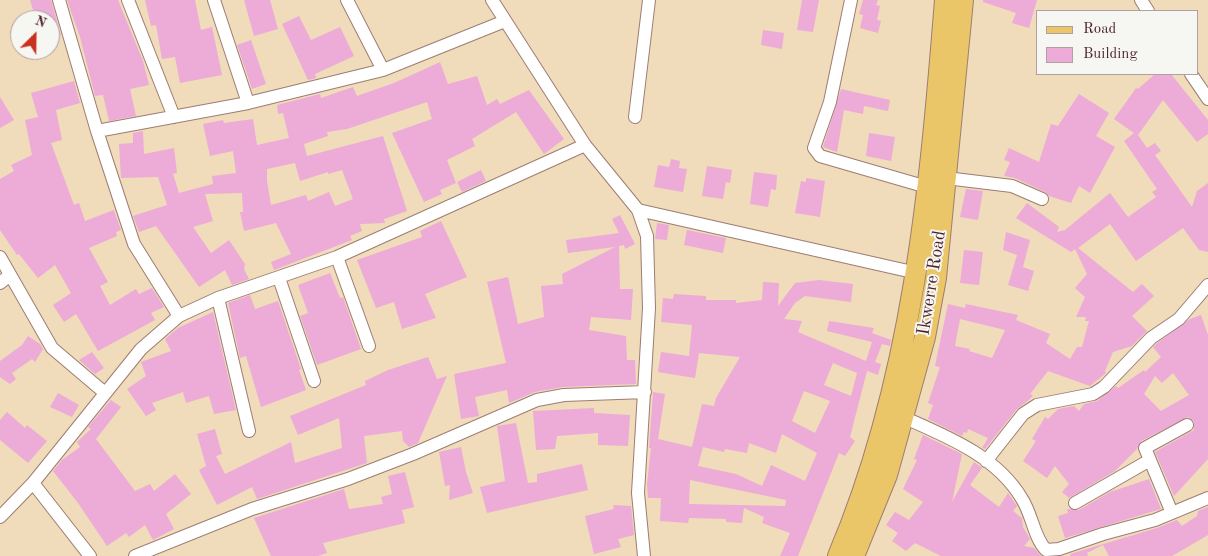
<!DOCTYPE html>
<style>
body{margin:0}
#map{position:relative;width:1208px;height:556px;overflow:hidden;background:#f0dbba;font-family:"Old Standard TT",serif}
canvas{display:block}
.legend{position:absolute;left:1036px;top:10px;width:162px;height:65px;box-sizing:border-box;background:#f6f6f2;border:1px solid #b1a0a2;margin:0;padding:6px 9px;list-style:none;font-size:15px;color:#4a1f2b}
.legend li{display:flex;align-items:center;gap:10px;height:25px}
.legend b{width:25px;border:1px solid #b1a0a2}
.north{position:absolute;left:10px;top:10px;width:50px;height:50px;box-sizing:border-box;background:#f6f6f2;border:1px solid #b1a0a2;border-radius:50%;rotate:23deg;font-size:14px;font-weight:700;line-height:20px;text-align:center;color:#4a1f2b}
.north::after{content:'';display:block;margin:auto;width:18px;height:22px;background:#c8321e;clip-path:polygon(50% 0,100% 100%,50% 72%,0 100%)}
</style>
<div id="map">
<canvas width="1208" height="556"></canvas>
<ul class="legend">
<li><b style="height:6px;background:#ebc669"></b>Road</li>
<li><b style="height:14px;background:#edabd8"></b>Building</li>
</ul>
<div class="north">N</div>
</div>
<script>
const c = document.querySelector('canvas').getContext('2d');
c.lineJoin = 'round';
function paint(path, color) { c.fillStyle = color; c.fill(path, 'evenodd'); }
function trace(path, color, width, dash) { c.strokeStyle = color; c.lineWidth = width; c.lineCap = dash ? 'butt' : 'round'; c.setLineDash(dash || []); c.stroke(path); }
function label(font, color, halo, rows, align = 'center') {
  c.font = font + ' "Old Standard TT",serif'; c.lineWidth = 4; c.setLineDash([]); c.textBaseline = 'middle'; c.strokeStyle = halo; c.fillStyle = color; for (const [text, x, y, turn = 0] of rows) {
    c.save(); c.translate(x, y); c.rotate((+turn || 0) * Math.PI / 180); c.textAlign = isNaN(turn) ? turn : align; if (halo) c.strokeText(text, 0, 0); c.fillText(text, 0, 0); c.restore();
  }
}
const building = new Path2D(`
 M30,0H51L61,35L50,38V20H36Z
 M67,0H118L143,61L149,85L130,89L136,116L109,121L103,95L95,96L80,37Z
 M145,0H195L201,30L212,27L222,75L180,83L175,57L162,59L156,25L151,26Z
 M244,0H270L278,29L254,36Z
 M802,0H819L813,32L797,30Z
 M863,0H878L876,5L880,6L877,20L881,21L878,33L860,28L863,15L859,14Z
 M983,0H1037L1029,28L1012,23L1016,13L983,2Z
 M299,16L311,40L340,27L354,56L315,74L316,78L308,80L282,24Z
 M763,30L784,33L782,49L761,45Z
 M251,40L266,84L252,89L237,45Z
 M440,62L448,84L477,76L487,105L497,99L500,104L529,90L564,139L544,154L516,112L472,139L475,146L447,160L456,183L440,190L442,194L424,202L392,133L432,119L427,102L347,129L327,132L328,136L304,144L307,156L383,136L407,211L384,219L385,223L360,224L362,231L350,236L352,240L274,270L271,262L291,254L276,223L244,231L240,212H243L242,193L205,194L213,221L193,227L211,253L229,240L245,264L244,269L249,279L232,285L225,270L199,287L156,226L139,232L133,216L167,205L158,177L121,178L119,144L133,143V133L143,131L144,154L174,148L177,173L173,174L179,193L213,184L212,176L236,173L233,151L210,156L203,124L223,120L224,123L253,119L257,145L289,138L283,113L278,114L277,105L320,94L321,98L353,87L357,96L394,83ZM295,163L300,181L328,172V174L342,170L353,199L335,206L329,192L308,201L306,195L271,205L267,181V169Z
 M1155,74H1171L1208,120V134L1197,142L1163,100L1138,135L1147,148L1155,143L1161,151L1155,155L1192,207L1197,191L1208,183V252L1199,250L1183,228L1136,261L1110,224L1078,248L1133,292L1142,284L1154,296L1132,316L1147,331L1132,346L1113,352L1105,371L1106,373L1090,386L1048,371L1030,394L1033,395L1029,400L1017,409L985,449L982,448L988,438L968,429L967,433L964,432L962,436L928,419L933,405L928,403L940,367L935,366L948,304L965,308L966,304L1018,315L1016,320L1050,334L1046,343L1070,359L1077,347H1082L1089,321H1085L1086,317H1076L1085,297L1075,288L1087,274L1075,249L1071,252L1016,218L1027,203L1059,227L1057,232L1065,230L1110,193L1128,217L1156,197L1152,192L1157,189L1124,141L1134,133L1114,119L1136,88L1138,89ZM960,319L1005,330L992,358L969,351L970,349L955,346Z
 M74,81L80,103L56,110L62,140L51,143L74,205L79,203L85,221L114,210L116,216L121,230L116,232L117,236L89,248L108,282L100,286L110,305L136,289L139,294L152,288L164,307L151,313L155,320L98,351L76,314L64,322L53,305L71,293L55,265L38,278L19,254L17,255L0,230V179L14,171L11,165L32,155L25,120L38,117L31,93Z
 M841,89L890,100L888,111L864,106L863,114L844,110L837,152L823,147Z
 M1079,94L1109,113L1096,136L1115,147L1090,193L1079,186L1071,203L1049,196L1045,192L1015,178L1004,176L1010,162L1004,160L1009,148L1039,162L1051,124L1058,126Z
 M0,97L14,120L0,128Z
 M869,133L895,137L891,161L866,156Z
 M671,159L680,161L679,168L687,169L683,192L654,187L658,165L669,167Z
 M707,166L732,170L730,183L726,182L723,199L702,196Z
 M481,170L486,181L462,192L457,182Z
 M754,172L777,175L776,190L771,189L768,207L750,204Z
 M806,178L825,181L820,217L795,213L801,181L806,182Z
 M966,189L983,191L978,220L960,217Z
 M620,215L635,244L625,249L624,245L619,246L620,289H633L631,320L591,317L589,330L626,336L627,360H635L636,384L563,387L535,392L509,403L507,390L475,397L479,416L461,419L454,374L506,363L487,282L508,277L518,324L544,317L541,286L563,284L562,274L615,247L568,253L566,240L619,233L612,219Z
 M441,221L467,277L425,294L436,318L402,329L394,302L376,308L357,260L422,237L420,231Z
 M657,223L669,225L667,240L655,239Z
 M687,230L726,238L723,253L684,245Z
 M1006,232L1030,240L1023,267L1034,271L1028,291L1008,285L1017,255L1003,250Z
 M964,250L983,252L979,285L960,283Z
 M330,273L340,298L343,297L361,349L317,365L300,316L308,313L298,285Z
 M819,280L853,284L851,302L805,296L795,303L784,319L802,321L798,332L866,361L872,342L827,331L829,321L874,328L872,333L891,340L890,346L882,344L875,362L881,364L878,375L867,371L850,437L855,441L845,456L839,453L798,556H780L790,533L762,523L764,517L744,508L742,523L726,522V519L689,518L688,523L660,521L661,498H648L647,484L651,448H649L653,392L665,394L658,439L692,447L702,404L714,406L716,398L740,357L699,353L695,378L658,372L661,352L689,356L692,325L661,322L663,298L673,299L674,294L706,296V300H736V303L762,300L763,282L779,283L778,306L795,283ZM833,363L857,373L851,396L824,385ZM804,391L830,401L815,433L792,421ZM782,434L817,453L805,481L771,465L762,486L736,474L698,466L703,447L724,452L725,449L747,453L749,443L776,453ZM690,480L786,500L785,506L689,504Z
 M250,295L255,309L278,301L301,369L299,370L306,390L261,407L246,356L240,358L228,303Z
 M213,312L236,410L214,414L209,396L186,403L183,392L152,403L156,410L146,416L127,389L146,376L141,362L171,351L165,339L178,328Z
 M1201,315L1208,335V459L1174,496L1155,452L1194,430V422L1188,417L1141,441L1137,449L1115,471L1069,498L1062,492L1069,484L1055,466L1047,478L1023,461L1036,441L1032,439L1045,417L1048,419L1058,409L1074,406L1079,411L1084,404L1097,401L1116,386L1118,388L1144,370L1145,372L1161,357L1153,347L1156,344L1190,319ZM1173,373L1189,395L1161,411L1144,394L1155,376L1162,383Z
 M28,336L40,344L43,349L35,362L32,359L12,373L16,379L10,384L0,377V361L22,345Z
 M92,352L104,368L95,374L79,360Z
 M428,357L437,379L447,376L418,443L409,447L403,441L402,431L364,436L367,463L257,499L252,487L217,505L199,470L206,466L197,434L215,429L222,454L216,456L225,474L291,442L295,463L342,448L339,418L298,435L290,416L366,385L365,381L388,370Z
 M58,393L79,405L72,417L50,407Z
 M111,400L121,407L96,439L135,491L150,484L154,491L175,474L191,494L166,514L174,529L153,540L145,525L129,537L126,533L107,546L78,503L53,471L62,460L80,447L77,442L91,429L88,427Z
 M594,408V413L630,415L628,446L598,445V433L557,436L555,449L536,450L533,411Z
 M7,412L25,428L27,425L47,441L28,463L0,440V420Z
 M516,423L528,483L537,482V474L582,464L588,490L487,513L480,487L505,481L497,426Z
 M923,435L962,454L952,502L974,462L982,468L970,485L999,507L1008,493L1017,506L1013,511L1022,518L1023,527L1030,539L1024,546L1034,548L1041,556H941L915,543L906,551L892,541L898,533L886,525L895,512L909,520L923,502L903,489L917,460L914,459Z
 M461,447L466,472L473,493L449,500L450,485L445,486L439,452Z
 M405,472L414,507L402,510L405,523L323,543L327,553L318,556H271L254,518L344,489L349,509L383,504L381,497L392,494L388,476Z
 M1149,479L1161,509L1065,538L1058,516L1068,513L1067,509L1079,510L1110,492Z
 M613,505L631,506L634,535L618,539L621,547L594,554L585,516L614,509Z
 M1208,507V535L1172,556H1109L1103,545L1087,553L1088,556H1071L1070,554L1157,528L1177,520L1182,526L1197,516L1198,511Z`);
const minor = new Path2D(`
 M59,0L97,131L134,244L179,316
 M128,0L174,117
 M214,0L248,103
 M347,0L383,70
 M492,0L585,145L638,210L647,236L649,308L638,493L644,556
 M851,0L830,102L814,148L820,156L927,187
 M1141,0L1148,11
 M1191,74L1208,99
 M635,117L649,0
 M97,131L248,103L383,70L505,21
 M946,178L1012,186L1042,199
 M638,210L917,273
 M0,257L52,348L105,393
 M337,257L369,346
 M279,278L314,381
 M0,283L10,275
 M218,298L249,431
 M903,417C946,436 997,456 1022,499C1032,514 1034,538 1046,550L1059,549L1103,534L1155,520L1208,498
 M986,461L1023,414L1037,405L1093,394L1104,387L1151,338L1179,319L1208,285
 M33,483L90,556
 M1075,503L1150,460
 M1172,513L1145,448L1187,425
 M0,517L33,483L141,349L179,316L218,298L337,257L585,145
 M135,556L252,509L348,479L413,454L537,400L564,395L645,392`);
const primary = new Path2D(`
 M838,556C913,380 930,189 945,0
 M854,556L887,475L925,337L936,278L963,0`);
const streetNames = [
 ["Ikwerre Road",932,283,-81]
];
paint(building, '#edabd8');
trace(minor, '#9d7d72', 14);
trace(primary, '#9d7d72', 22);
trace(minor, '#fff', 12);
trace(primary, '#ebc669', 20);
label('18px', '#4a1f2b', '#f6f6f2', streetNames);
</script>
